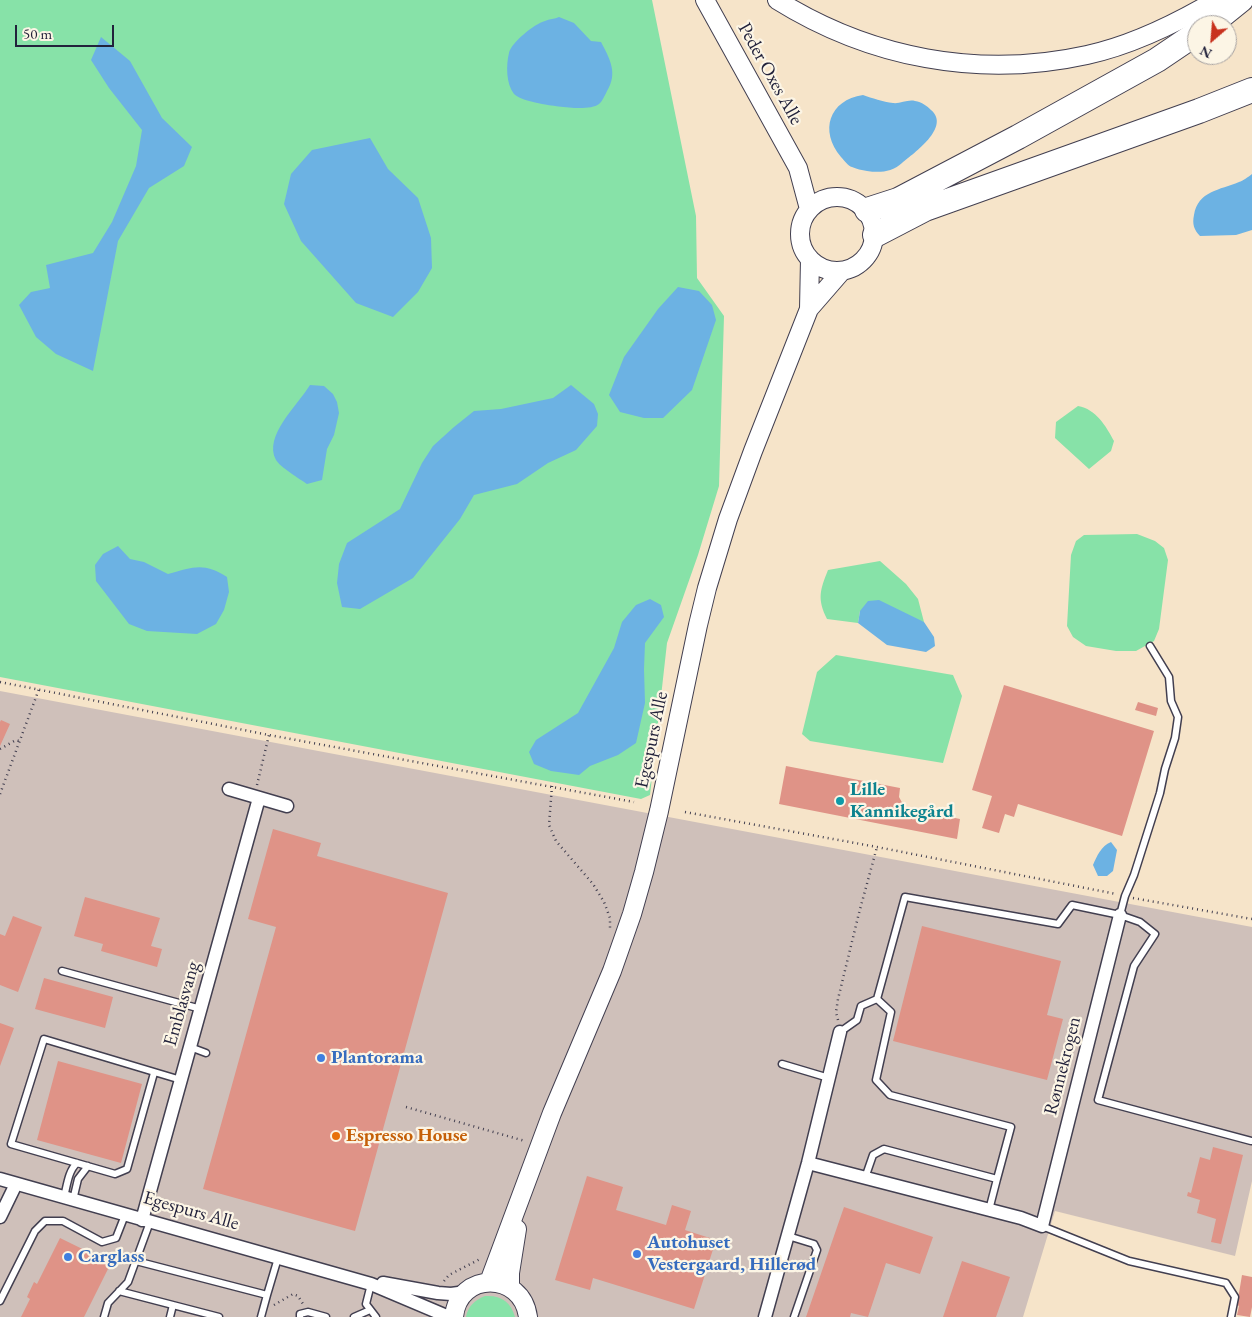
<!DOCTYPE html>
<meta charset="utf-8">
<style>
body{margin:0}
#map{position:relative;width:1252px;height:1317px;overflow:hidden;background:#f6e4c9;font-family:"EB Garamond",serif}
canvas{display:block}
.north{position:absolute;left:1187px;top:15px;width:50px;height:50px;box-sizing:border-box;background:#fcf5e5;border:1px solid #a5a1a1;border-radius:50%;rotate:207deg;font-size:14px;font-weight:700;line-height:20px;text-align:center;color:#22223b}
.north::after{content:'';display:block;margin:auto;width:18px;height:22px;background:#c8321e;clip-path:polygon(50% 0,100% 100%,50% 72%,0 100%)}
.scale{position:absolute;left:15px;top:25px;width:99px;height:22px;box-sizing:border-box;border:2px solid #22223b;border-top:0;padding-left:6px;font-size:15px;line-height:18px;white-space:nowrap;color:#22223b;-webkit-text-stroke:4px #fcf5e5;paint-order:stroke}
</style>
<div id="map">
<canvas width="1252" height="1317"></canvas>
<div class="north">N</div>
<div class="scale">50 m</div>
</div>
<script>
const c = document.querySelector('canvas').getContext('2d');
c.lineJoin = 'round';
function paint(path, color) { c.fillStyle = color; c.fill(path, 'evenodd'); }
function trace(path, color, width, dash) { c.strokeStyle = color; c.lineWidth = width; c.lineCap = dash ? 'butt' : 'round'; c.setLineDash(dash || []); c.stroke(path); }
function label(font, color, halo, rows, align = 'center') {
  c.font = font + ' "EB Garamond",serif'; c.lineWidth = 4.5; c.setLineDash([]); c.textBaseline = 'middle'; c.strokeStyle = halo; c.fillStyle = color; for (const [text, x, y, turn = 0] of rows) {
    c.save(); c.translate(x, y); c.rotate((+turn || 0) * Math.PI / 180); c.textAlign = isNaN(turn) ? turn : align; if (halo) c.strokeText(text, 0, 0); c.fillText(text, 0, 0); c.restore();
  }
}
const industrial = new Path2D(`
 M0,691L1252,927V1181L1235,1256L1055,1211L1023,1317H0Z`);
const green = new Path2D(`
 M0,0H652L696,216L697,278L724,316L719,486L698,555L667,643L650,795L641,799L0,677Z
 M1078,406C1096,409 1106,426 1114,441L1111,451L1089,469L1055,438L1056,422Z
 M1137,534L1155,541L1164,548L1168,560L1159,629L1154,641L1136,651H1116L1086,646L1073,637L1067,626L1071,555L1076,541L1084,535Z
 M880,561L906,584L918,599L924,622L860,611L858,623L827,619C817,599 820,590 828,570Z
 M836,655L953,675L962,696L943,763L810,741L802,734L817,672Z
 M485,1296C501,1295 511,1302 515,1317H466C468,1306 475,1300 485,1296Z`);
const water = new Path2D(`
 M559,17L574,23L591,41L601,42C610,59 618,73 607,91C605,95 602,102 599,104C589,112 554,106 542,104C534,102 520,100 514,94C506,84 506,65 509,53C511,43 534,24 545,21C549,19 555,19 559,17Z
 M101,37L130,61L162,118L192,147L184,166L149,188L118,241L93,371L56,354L36,337L19,305L31,292L50,288L46,265L93,253L112,222L136,166L142,130L109,88L91,60Z
 M863,95C872,98 883,102 893,103C900,104 908,99 915,101C922,102 927,106 931,110C951,127 914,153 902,163C892,172 880,173 867,171C862,170 856,169 852,167C848,166 844,160 841,157C819,131 829,100 863,95Z
 M370,138L388,169L418,198L431,238L432,268L418,292L393,317L356,303L301,241L284,204L291,174L312,150Z
 M1252,174V230L1236,235L1200,236C1194,230 1192,224 1194,215C1198,191 1220,190 1239,182C1243,181 1248,177 1252,174Z
 M678,287L699,291L712,305L716,320L692,390L663,418H644L620,412L609,395L624,357L658,309Z
 M310,385L324,386L333,394L337,402L339,413L334,435L327,449L322,480L307,484C300,479 280,467 276,460C263,436 298,405 310,385Z
 M571,385L594,404L598,414L597,426L576,450L548,463L517,484L474,495L460,519L413,578L360,609L342,607L337,583L339,564L347,543L400,509L422,463L433,446L454,427L474,411L501,409L553,398Z
 M118,546L130,559L144,562L168,574C193,567 204,562 227,577L229,592L224,610L216,624L197,634L147,631L129,624L96,581L95,565L103,554Z
 M650,599L661,605L664,617L645,643L644,669L645,703L636,743L618,755L590,766L579,775L551,771L534,764L529,752L536,740L578,713L614,648L622,622L636,605Z
 M879,600L924,622L934,637L935,646L926,652L887,645L858,623L860,611L868,601Z
 M1111,842L1117,850L1113,871L1107,876H1098L1093,865C1097,856 1101,846 1111,842Z`);
const building = new Path2D(`
 M1004,685L1154,731L1122,836L1018,804L1014,817L1005,814L999,833L982,828L992,796L972,790Z
 M1138,702L1158,708L1156,716L1135,710Z
 M1,720L10,724L0,746V722Z
 M786,766L900,788L899,797L905,808L960,819L957,839L779,804Z
 M273,829L321,843L317,856L448,893L355,1231L203,1189L276,927L248,919Z
 M85,897L160,918L151,946L162,949L157,967L101,951L103,944L74,936Z
 M13,916L42,927L18,992L0,985V934L5,936Z
 M922,926L1061,961L1047,1015L1063,1019L1047,1080L893,1041Z
 M44,978L113,997L105,1028L35,1009Z
 M0,1023L14,1028L0,1066Z
 M58,1061L142,1084L121,1163L37,1140Z
 M1213,1147L1243,1155L1221,1244L1211,1242L1216,1219L1197,1213L1200,1200L1187,1196L1188,1192L1191,1193L1200,1157L1210,1160Z
 M587,1176L623,1187L616,1210L666,1225L672,1205L691,1211L685,1230L716,1240L694,1309L593,1278L590,1290L555,1280Z
 M844,1207L933,1237L920,1274L886,1263L868,1317L851,1313L850,1317H806Z
 M60,1238L111,1263L84,1317H21L30,1299L27,1297L34,1282L37,1284Z
 M962,1261L1010,1277L996,1317H943Z
 M1242,1275L1252,1277V1307L1250,1317L1237,1315L1239,1306L1237,1305Z`);
const path = new Path2D(`
 M0,682L269,735L634,802
 M0,749L16,740L19,741
 M257,785L269,735
 M552,786L549,825L556,841L593,884L604,902L610,918V930
 M0,794L39,689
 M685,812L877,847L1116,894
 M1133,898L1252,919
 M838,1020L836,1012L838,999L859,913L877,847
 M406,1107L525,1141
 M444,1281L449,1275L482,1258
 M274,1305L293,1294L298,1296L303,1304`);
const lane = new Path2D(`
 M1120,915L1125,896L1134,875L1160,793L1165,769L1175,738L1178,717L1171,701L1169,677L1150,646
 M62,971L201,1009
 M877,999L891,1012L876,1080L890,1095L1011,1127L997,1179
 M840,1032L857,1020L861,1006L877,999L905,897L1058,924L1072,905L1120,915L1140,922L1155,934L1134,966L1098,1100L1251,1141
 M190,1047L206,1053
 M782,1064L829,1078
 M154,1073L127,1169L115,1174L11,1144L44,1039L181,1080
 M865,1178L873,1155L884,1149L997,1179L989,1210
 M64,1197C67,1186 68,1171 77,1163
 M73,1200L78,1179L88,1166
 M1042,1226L1129,1261L1226,1283L1235,1297L1231,1317
 M788,1236L814,1244L817,1250L794,1317
 M136,1261L267,1295L278,1258
 M371,1284L366,1304L376,1317
 M119,1291L219,1317
 M0,1301L35,1231L45,1221H63L102,1242L116,1238L125,1215
 M104,1317L108,1303L128,1282L150,1222
 M170,1317L173,1305
 M261,1317L267,1295
 M300,1317V1314L308,1312L326,1317
 M354,1317L370,1310`);
const street = new Path2D(`
 M229,789L287,806
 M808,1163L1021,1218L1042,1226L1120,915
 M0,1179L371,1284L449,1317
 M0,1217L16,1184
 M142,1220L259,798
 M383,1283L438,1293L451,1294L466,1292
 M765,1317L808,1163L840,1032`);
const secondary = new Path2D(`
 M705,0L798,168L809,209
 M777,0C870,58 979,79 1087,55C1133,45 1177,23 1216,0
 M800 234a37 37 0 1 1 74 0a37 37 0 1 1-74 0Z
 M809,309L810,259
 M489,1282L552,1113L612,971L632,914L644,872L659,811L698,625L707,588L728,519L753,451L809,309L842,271
 M510,1287V1273L517,1229
 M454,1317C458,1271 522,1271 528,1317`);
const highway = new Path2D(`
 M1210,25L1241,0
 M867,210L898,200L1018,137L1157,60L1197,33
 M875,235L925,209L1199,111L1252,90`);
const markers = [
 [840,801,5,"#0f9aa8"],
 [321,1058,5,"#3f7fe0"],
 [336,1136,5,"#e8710a"],
 [637,1254,5,"#3f7fe0"],
 [68,1257,5,"#3f7fe0"]
];
const streetNames = [
 ["Peder Oxes Alle",770,74,61],
 ["Egespurs Alle",652,740,-78],
 ["Emblasvang",182,1004,-74],
 ["Rønnekrogen",1063,1066,-76],
 ["Egespurs Alle",191,1211,16]
];
const cultureNames = [
 ["Lille",850,790],
 ["Kannikegård",850,812]
];
const shopNames = [
 ["Plantorama",331,1058],
 ["Autohuset",647,1243],
 ["Vestergaard, Hillerød",647,1265],
 ["Carglass",78,1257]
];
const foodNames = [
 ["Espresso House",346,1136]
];
paint(industrial, '#cfc0ba');
paint(green, '#87e2a8');
paint(water, '#6cb2e3');
paint(building, '#df9387');
trace(lane, '#423f50', 9);
trace(street, '#423f50', 15);
trace(secondary, '#423f50', 20);
trace(highway, '#423f50', 26);
trace(path, '#423f50', 2.5, [1, 4]);
trace(lane, '#fff', 6);
trace(street, '#fff', 12);
trace(secondary, '#fff', 18);
trace(highway, '#fff', 24);
for (const [x, y, r, color] of markers) { const dot = new Path2D(); dot.arc(x, y, r, 0, 2 * Math.PI); c.fillStyle = color; c.fill(dot); trace(dot, '#fcf5e5', 2); }
label('19px', '#22223b', '#fcf5e5', streetNames);
label('bold 19px', '#0d838f', '#fcf5e5', cultureNames, 'left');
label('bold 19px', '#366cbe', '#fcf5e5', shopNames, 'left');
label('bold 19px', '#c56008', '#fcf5e5', foodNames, 'left');
</script>
